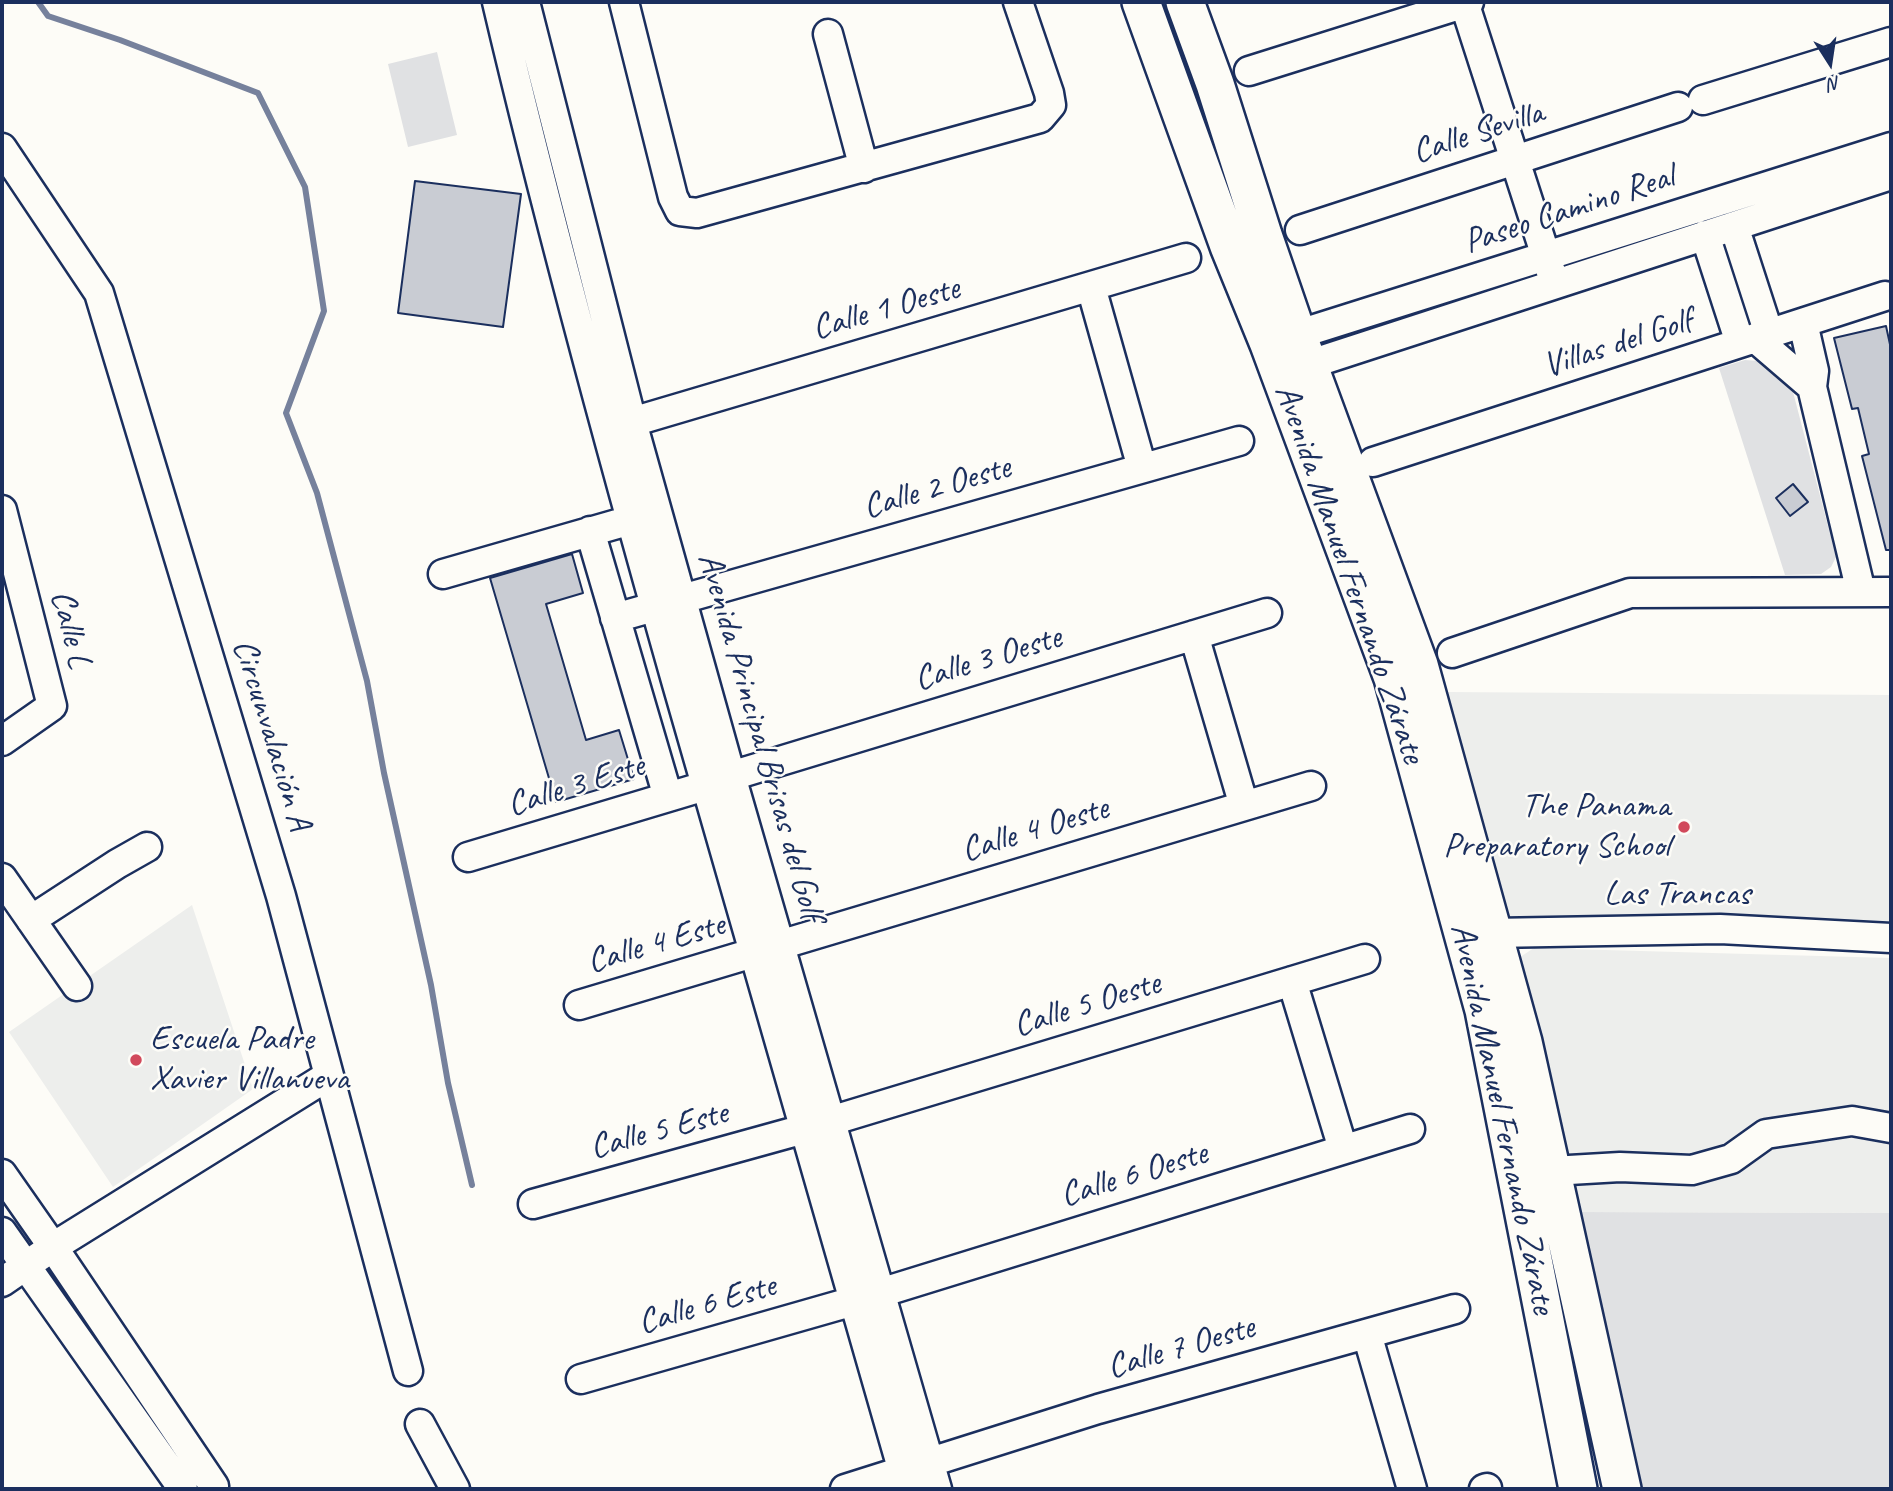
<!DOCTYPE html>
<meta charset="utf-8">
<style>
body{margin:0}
#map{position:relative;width:1893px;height:1491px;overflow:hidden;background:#fdfcf7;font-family:Caveat,sans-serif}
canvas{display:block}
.frame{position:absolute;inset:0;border:4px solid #1b2f5e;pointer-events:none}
.north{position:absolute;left:1795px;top:28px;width:70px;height:70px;-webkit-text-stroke:5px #fdfcf7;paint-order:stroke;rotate:168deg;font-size:19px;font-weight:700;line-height:28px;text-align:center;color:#1b2f5e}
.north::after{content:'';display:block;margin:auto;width:24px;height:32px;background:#1b2f5e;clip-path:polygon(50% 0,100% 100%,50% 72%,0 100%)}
</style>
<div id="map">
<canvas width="1893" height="1491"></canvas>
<div class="frame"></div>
<div class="north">N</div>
</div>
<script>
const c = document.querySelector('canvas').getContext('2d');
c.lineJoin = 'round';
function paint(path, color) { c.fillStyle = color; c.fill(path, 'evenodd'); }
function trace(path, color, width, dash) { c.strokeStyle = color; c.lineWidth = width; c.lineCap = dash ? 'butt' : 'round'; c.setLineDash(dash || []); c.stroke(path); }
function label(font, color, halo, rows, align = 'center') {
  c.font = font + ' Caveat,sans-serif'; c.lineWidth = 5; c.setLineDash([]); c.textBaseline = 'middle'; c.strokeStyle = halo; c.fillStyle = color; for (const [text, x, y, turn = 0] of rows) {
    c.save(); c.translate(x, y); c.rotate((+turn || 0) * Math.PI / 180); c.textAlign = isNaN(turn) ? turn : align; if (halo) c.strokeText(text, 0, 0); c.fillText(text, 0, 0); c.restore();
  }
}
const built = new Path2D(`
 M1447,692L1891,695V925L1502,918L1453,737Z
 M192,905L253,1089L113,1187L9,1032Z
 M1534,948L1891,958V1213L1574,1212L1514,961Z`);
const green = new Path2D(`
 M437,52L457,135L408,147L388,64Z
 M1745,360L1759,361L1792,388L1836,557L1831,567L1821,574L1785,575L1719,368Z
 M1574,1212L1891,1213V1489H1622Z`);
const stream = new Path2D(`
 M38,2L48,16L120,40L258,93L305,187L324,311L286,413L317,493L367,681L384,773L431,985L448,1083L472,1185`);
const building = new Path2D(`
 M415,181L521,194L503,327L398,313Z
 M1886,326L1891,349V550H1886L1862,456L1869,454L1858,408L1852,409L1834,338Z
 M1793,484L1808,502L1790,516L1776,498Z
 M572,554L583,593L546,604L586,740L619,730L634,779L556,802L490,578Z`);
const minor = new Path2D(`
 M497,2C551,231 613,458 677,684C752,953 830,1221 908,1489
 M525,2L632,422L731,776L937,1489
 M624,2L673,197L680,211L697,213L1040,118L1051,105L1049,93L1018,2
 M1464,2L1551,272
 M828,34L864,168
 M1249,71L1469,2
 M1703,100L1891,42
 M2,148L99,293L281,896L408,1371
 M1734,226L1769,334
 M1300,230L1678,107
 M1705,235L1740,343
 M1091,287L1142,468
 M1803,323L1814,371L1812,387L1861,592
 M1755,338L1812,387
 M1280,340L1891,147
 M1292,370L1891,175
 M615,427L1186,258
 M1373,462L1885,296
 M2,510L52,706L2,741
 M590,531L668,797
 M443,574L631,520
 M615,618L1239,441
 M1194,635L1244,806
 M1452,653L1630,593L1891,592
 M468,857L705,786L731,776L1267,613
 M2,878L77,986
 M31,920L117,864L147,847
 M1474,938L1492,933L1720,929L1891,938
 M1292,981L1343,1149
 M579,1005L1311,786
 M1552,1171L1620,1167L1692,1170L1731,1159L1766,1134L1852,1121L1891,1128
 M2,1174L53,1247L214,1486L213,1489
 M533,1204L804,1129L1365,959
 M2,1232L183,1489
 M2,1282L53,1247L328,1076
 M1367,1334L1412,1489
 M581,1379L854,1301L1410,1129
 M420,1424L455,1489
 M845,1489L1098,1409L1455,1309
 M1484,1489L1487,1488`);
const major = new Path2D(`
 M1141,2L1229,246L1269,344L1393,678L1484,1010L1578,1489
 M1185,2L1215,84L1263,235L1297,334L1419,665L1523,1042L1622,1489`);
const markers = [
 [1684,827,7,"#d1495b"],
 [136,1060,7,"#d1495b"]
];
const streetNames = [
 ["Calle Sevilla",1478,133,-18],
 ["Paseo Camino Real",1569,210,-18],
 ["Calle 1 Oeste",886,309,-16],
 ["Villas del Golf",1618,344,-18],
 ["Calle 2 Oeste",937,488,-16],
 ["Avenida Manuel Fernando Zárate",1349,574,71],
 ["Calle L",70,629,76],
 ["Calle 3 Oeste",988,659,-17],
 ["Circunvalación A",271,735,73],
 ["Avenida Principal Brisas del Golf",760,737,74],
 ["Calle 3 Este",576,786,-17],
 ["Calle 4 Oeste",1035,830,-17],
 ["Las Trancas",1677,895],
 ["Calle 4 Este",656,944,-16],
 ["Calle 5 Oeste",1087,1005,-17],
 ["Avenida Manuel Fernando Zárate",1502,1119,78],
 ["Calle 5 Este",659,1131,-15],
 ["Calle 6 Oeste",1134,1175,-17],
 ["Calle 6 Este",707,1305,-16],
 ["Calle 7 Oeste",1181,1348,-16]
];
const poiNames = [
 ["The Panama",1670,807],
 ["Preparatory School",1670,847],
 ["Escuela Padre",150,1040,"left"],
 ["Xavier Villanueva",150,1080,"left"]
];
paint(built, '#edeeec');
paint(green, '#e0e1e3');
trace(stream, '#76819c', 6);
paint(building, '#c9ccd3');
trace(building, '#1b2f5e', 2);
trace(minor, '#1b2f5e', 33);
trace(major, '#1b2f5e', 42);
trace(minor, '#fdfcf7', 28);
trace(major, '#fdfcf7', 37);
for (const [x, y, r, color] of markers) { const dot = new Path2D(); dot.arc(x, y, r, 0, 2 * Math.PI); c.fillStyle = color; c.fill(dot); trace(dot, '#fdfcf7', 2.5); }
label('35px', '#1b2f5e', '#fdfcf7', streetNames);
label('35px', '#1b2f5e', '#fdfcf7', poiNames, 'right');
</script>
